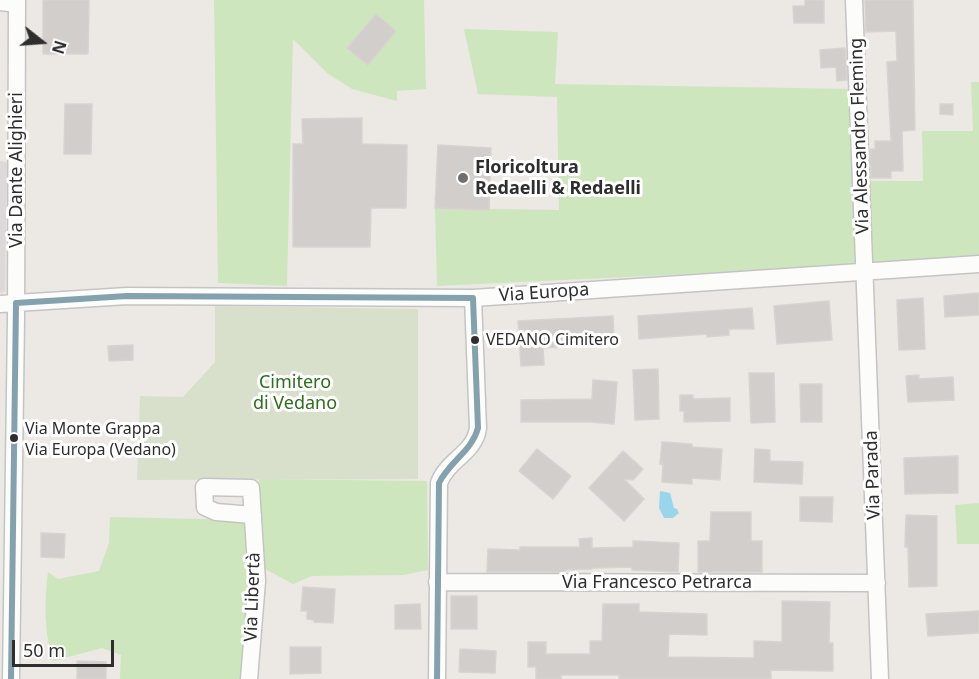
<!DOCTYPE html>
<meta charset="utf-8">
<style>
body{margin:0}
#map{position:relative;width:979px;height:679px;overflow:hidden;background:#ece8e4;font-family:"Noto Sans",sans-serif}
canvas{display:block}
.north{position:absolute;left:12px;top:12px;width:60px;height:60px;-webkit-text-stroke:4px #fff;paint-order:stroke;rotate:107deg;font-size:16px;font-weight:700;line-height:24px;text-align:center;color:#2e2e2e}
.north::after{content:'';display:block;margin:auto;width:21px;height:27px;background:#2e2e2e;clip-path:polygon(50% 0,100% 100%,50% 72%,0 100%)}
.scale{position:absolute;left:12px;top:640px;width:102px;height:27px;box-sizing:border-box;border:3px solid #2e2e2e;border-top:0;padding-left:8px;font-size:18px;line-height:21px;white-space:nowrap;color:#2e2e2e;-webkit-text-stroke:4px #fff;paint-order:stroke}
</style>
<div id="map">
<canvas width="979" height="679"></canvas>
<div class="north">N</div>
<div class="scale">50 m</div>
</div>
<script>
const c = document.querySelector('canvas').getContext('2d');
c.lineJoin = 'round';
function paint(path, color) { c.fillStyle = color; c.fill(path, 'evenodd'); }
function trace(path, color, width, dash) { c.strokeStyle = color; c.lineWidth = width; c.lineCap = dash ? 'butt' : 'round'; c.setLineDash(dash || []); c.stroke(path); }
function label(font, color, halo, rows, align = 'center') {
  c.font = font + ' "Noto Sans",sans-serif'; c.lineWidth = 6; c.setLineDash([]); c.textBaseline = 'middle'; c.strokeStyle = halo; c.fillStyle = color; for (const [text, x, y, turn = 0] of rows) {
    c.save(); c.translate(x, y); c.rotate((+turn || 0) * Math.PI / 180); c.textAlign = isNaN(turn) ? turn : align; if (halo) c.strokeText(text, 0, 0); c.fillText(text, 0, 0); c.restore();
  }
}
const industrial = new Path2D(`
 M0,161L7,162L5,292L0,293Z`);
const green = new Path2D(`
 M214,0H424L426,89L397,91V101L352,89L327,73L293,39L287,286L218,283Z
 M464,29L558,32L555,84L853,89L860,266L437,286L435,208L559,210L557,97L478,94Z
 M971,82H979V257L870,266L868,181H923L922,131H973Z
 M259,479L427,481L428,570L403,575L312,576L293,584L265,569Z
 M979,503V544H957L955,505Z
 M110,517L248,520L249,586L241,679H120L121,655L102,648L53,661C44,631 44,603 48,572L58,579L99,571L109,543Z`);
const cemetery = new Path2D(`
 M215,306L418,309V479L137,480L140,396L183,397L215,362Z`);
const water = new Path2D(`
 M660,491L670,493L674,508L677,509L679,513L673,518H664L659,508Z`);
const building = new Path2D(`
 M43,0H89L88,54H43Z
 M805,0H824V23H794L793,6H805Z
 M865,0H913L915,130L902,131L903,171H891V178H871L870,149H875V141H891L887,62L897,61L896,31L866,32Z
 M376,14L396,31L368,65L347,48Z
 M845,48L847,80L837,81L836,67L821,68L820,50Z
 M65,104H92L91,154H64Z
 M940,104H953V115L940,114Z
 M362,118V144L407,145L406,208H371L370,247H293V144H303L302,119Z
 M438,145L491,148L489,210L435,208Z
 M979,293V315L945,317L944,296Z
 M923,298L925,349L899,350L897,300Z
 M829,301L832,340L777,344L774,306Z
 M752,308L754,329H729V335L707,337V334L639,339L638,316Z
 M613,316L614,344L543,348L544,365L521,366L518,321Z
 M133,345V360L109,361L108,346Z
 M658,369L659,419L635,420L633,370Z
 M749,373H774L775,422L751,423Z
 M919,375V379L953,377L954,400L908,402L906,376Z
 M593,380L617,382L614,424L591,422H521V400L592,399Z
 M800,384H822V422H801Z
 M680,395H693V399L730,398V421L684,422V411H680Z
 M662,442L692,444V447L722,449L720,480L692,478V484L662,482L663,464H660Z
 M537,449L571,476L553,499L519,471Z
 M755,449L770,450V461L803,462L802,484L754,482Z
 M623,451L643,469L633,480L624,479L644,499L624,521L589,488Z
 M958,456V493L905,494L904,458Z
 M800,497H833L832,522L800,521Z
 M711,512H751V541H762V572H698V541H710Z
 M906,515L937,516V586L909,587L908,547H905Z
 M41,533L65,534L64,558L41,557Z
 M592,538V548L633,547V541L679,543L678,572L632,570V567L592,568V569L565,570V572H487L488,549L520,550V547H580L579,539Z
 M303,587L335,589L333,623L314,622V620L307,619V611H301Z
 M451,596H477V629H451Z
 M782,601L830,602L829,643H833V671L771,670V679H619V675H561V679H536V667H528V642H546V654H590V641H602L603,604H639V612L707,614V635L669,634L668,657L754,658V641L782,642Z
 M420,604L421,629H395V605Z
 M979,611V633L928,636L926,614Z
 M290,647H321V673L290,674Z
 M460,649L496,651L495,673L459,672Z
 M77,661L106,662V679H77Z`);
const minor = new Path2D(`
 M854,0L880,679
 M0,2L17,4
 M0,304L127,296L473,298L979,264
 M437,582L877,583
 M11,679L16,319L17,0
 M249,679L257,581L251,488L204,487L205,507L216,512L253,515
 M437,679L439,483C447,460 475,453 478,428L473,298`);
const bus1 = new Path2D(`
 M11,679L16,303L127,296L473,298L478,428C472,451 449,462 439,483L437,679`);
const markers = [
 [463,178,6,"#706f6e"],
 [475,340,5,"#2e2e2e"],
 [14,438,5,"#2e2e2e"]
];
const busNames = [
 ["VEDANO Cimitero",486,340],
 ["Via Monte Grappa",25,429],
 ["Via Europa (Vedano)",25,450]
];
const streetNames = [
 ["Via Alessandro Fleming",860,136,-92],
 ["Via Dante Alighieri",17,170,-90],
 ["Via Europa",544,293,-4],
 ["Via Parada",873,475,-92],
 ["Via Francesco Petrarca",657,583],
 ["Via Libertà",253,597,-88]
];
const poiNames = [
 ["Floricoltura",475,168],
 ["Redaelli & Redaelli",475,189]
];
const parkNames = [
 ["Cimitero",295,383],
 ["di Vedano",295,404]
];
paint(industrial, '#dcd9db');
paint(green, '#cee6be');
paint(cemetery, '#d8e0cc');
paint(water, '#99d6ec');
paint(building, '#d1cecb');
trace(building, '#d7d4d0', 1.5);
trace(minor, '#c5c4c5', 19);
trace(minor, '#fcfcfb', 16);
trace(bus1, '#84a2ae', 6);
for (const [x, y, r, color] of markers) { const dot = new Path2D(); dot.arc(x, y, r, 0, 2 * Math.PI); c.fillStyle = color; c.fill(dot); trace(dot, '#fff', 2); }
label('16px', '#2e2e2e', '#fff', busNames, 'left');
label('18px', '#2e2e2e', '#fff', streetNames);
label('bold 18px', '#2e2e2e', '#fff', poiNames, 'left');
label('18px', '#2c6e1b', '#fff', parkNames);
</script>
